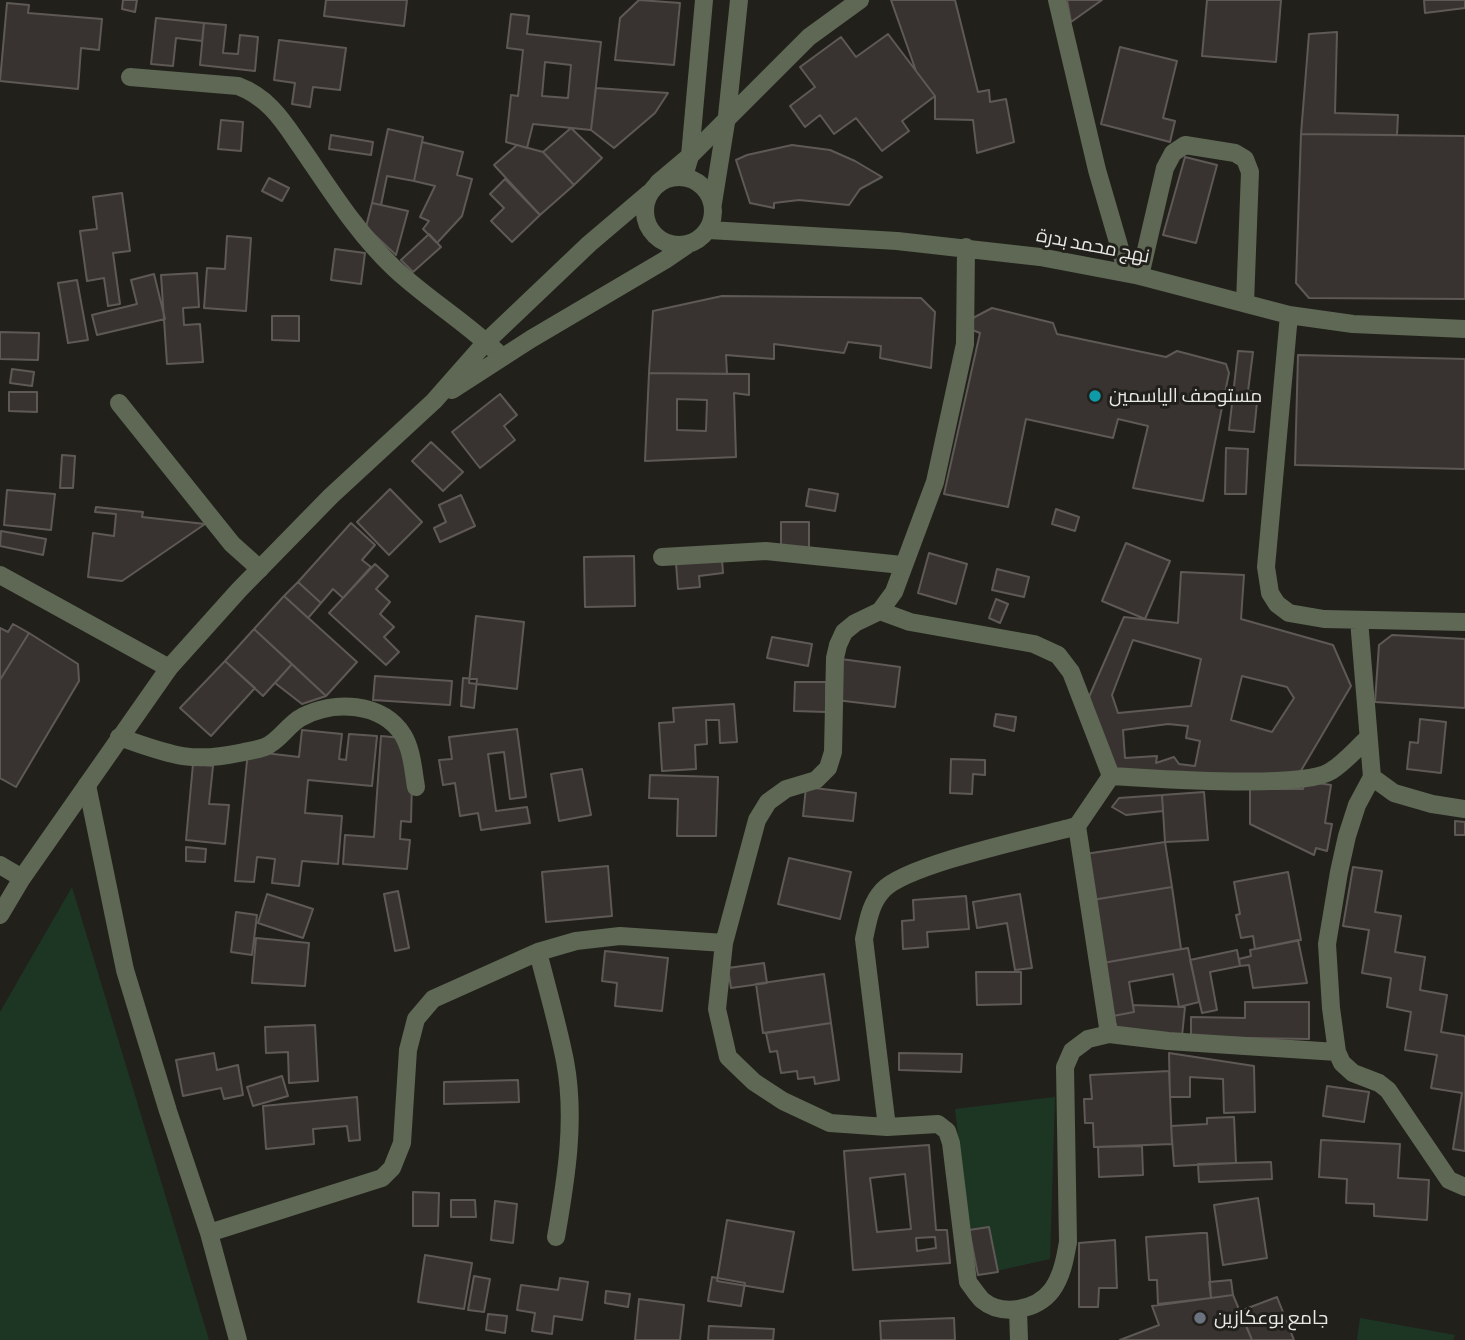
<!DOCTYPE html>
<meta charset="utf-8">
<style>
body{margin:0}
canvas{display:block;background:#21201b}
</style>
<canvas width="1465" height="1340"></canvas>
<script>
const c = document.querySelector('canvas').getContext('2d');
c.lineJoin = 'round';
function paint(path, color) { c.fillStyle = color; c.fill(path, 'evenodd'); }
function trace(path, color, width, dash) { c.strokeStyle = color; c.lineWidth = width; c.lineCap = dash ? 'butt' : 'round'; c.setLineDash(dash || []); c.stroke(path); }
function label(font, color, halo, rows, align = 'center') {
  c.font = font + ' "Crimson Pro",Cairo,serif'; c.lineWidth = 6; c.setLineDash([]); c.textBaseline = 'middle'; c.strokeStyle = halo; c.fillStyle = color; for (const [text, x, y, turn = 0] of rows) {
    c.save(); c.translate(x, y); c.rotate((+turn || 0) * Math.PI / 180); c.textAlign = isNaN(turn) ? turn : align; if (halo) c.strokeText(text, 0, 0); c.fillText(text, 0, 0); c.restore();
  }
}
const green = new Path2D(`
 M72,887L209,1340H0V1012Z
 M1055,1097L1050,1259L978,1275L969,1230L955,1109Z
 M1360,1318L1455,1335L1453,1340H1357Z`);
const building = new Path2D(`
 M123,0H137L135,12L122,9Z
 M326,0H407L404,26L324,16Z
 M639,0L680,3L674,65L615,60L620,18Z
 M891,0H955L978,92L989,90L990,102L1006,99L1014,142L977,153L973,120L935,119V96L916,71Z
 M1067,0H1102L1071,22Z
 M1207,0H1281L1276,62L1202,56Z
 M1424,0H1465V8L1425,13Z
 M7,3L29,5L28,13L102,19L99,50L81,48L78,89L0,81Z
 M511,14L529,16L527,34L601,42L591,130L533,124L527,148L506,142L511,95L518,96L523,50L507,48ZM545,62L571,65L568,98L542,96Z
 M156,18L204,23L202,41L176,38L173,66L151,64Z
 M204,23L226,25L223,53L238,54L240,35L258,37L255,71L200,65Z
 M1337,32L1335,113L1398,115L1397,135L1301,134L1309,34Z
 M888,34L935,96L902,121L909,131L882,151L856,118L834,134L820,115L805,127L790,106L815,87L800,67L841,37L856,57Z
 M279,40L346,48L340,90L313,87L310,107L292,104L295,83L274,80Z
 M1120,47L1177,61L1163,118L1175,121L1170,142L1101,124Z
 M596,88L668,93L655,113L614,148L591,130Z
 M221,120L243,122L241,151L218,149Z
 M571,128L602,158L574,185L543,152Z
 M388,129L423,137L414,181L387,176L381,205L372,203Z
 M1301,134L1465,136V299L1309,298L1296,283Z
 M331,135L373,142L371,155L329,149Z
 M422,142L463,152L457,175L472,179L462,216L437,243L423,229L429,221L420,217L435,186L414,181Z
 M517,145L543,152L574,185L540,215L494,165Z
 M792,145L830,150L855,161L882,177L860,189L849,205L799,200L774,203V208L750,203L736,160L747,155Z
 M1185,157L1217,165L1196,243L1163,235Z
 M269,178L289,188L282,201L262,191Z
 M505,179L540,215L512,242L491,221L504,208L490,194Z
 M122,193L130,251L113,253L120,304L108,306L104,278L87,281L80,231L97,229L93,197Z
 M372,203L408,211L396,255L366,227Z
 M429,234L441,247L413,272L401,260Z
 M227,236L251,238L246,311L204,308L207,268L225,269Z
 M335,249L365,253L361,284L331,280Z
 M197,273L199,307L183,308L184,325L200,324L203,362L167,364L161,275Z
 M154,274L165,319L97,335L92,315L137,304L131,280Z
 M77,280L88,340L68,343L58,283Z
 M722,296L921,298L935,312L931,368L880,358L881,346L848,342L844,353L774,344V359L726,355L727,374L649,373L653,311Z
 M992,308L1053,323L1057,334L1166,357L1177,351L1226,364L1229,373L1203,501L1133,488L1148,426L1118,419L1113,438L1026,419L1008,507L944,494L980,333L970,329L971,319Z
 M272,316H299V341L272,340Z
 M0,332L39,333L38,360L0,359Z
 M1238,351L1253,352L1248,391L1258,392L1254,432L1229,430Z
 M1298,355L1465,359V469L1295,465Z
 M12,369L34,372L32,386L10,383Z
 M649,373L749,374V395L734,393L736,457L645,461ZM677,399L707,400L706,431L677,430Z
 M9,392H37V412L9,411Z
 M500,394L517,415L504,426L515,440L480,468L452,432Z
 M431,442L463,472L443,491L412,461Z
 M1226,448L1248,449L1246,494H1225Z
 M62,455L75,456L73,488H60Z
 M390,489L422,522L389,555L357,522Z
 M809,489L838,494L835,511L806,506Z
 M7,490L55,494L51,530L4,525Z
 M461,495L475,526L440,542L434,528L446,522L439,505Z
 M96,507L143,512L142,517L205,524L122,581L88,577L93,533L114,536L116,514L95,512Z
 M1056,509L1079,517L1075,531L1052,524Z
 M781,522H809V554L781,553Z
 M351,523L375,545L362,560L371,567L343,598L333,589L321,603L298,582Z
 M1,531L46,539L43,555L0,546Z
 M1126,543L1170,561L1145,619L1102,601Z
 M721,546L723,573L699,576L700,587L678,589L675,550Z
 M929,553L967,564L956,604L918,593Z
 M634,556L635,606L585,607L584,557Z
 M375,564L388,576L376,589L390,602L380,614L394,627L384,637L399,652L386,665L329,613Z
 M997,569L1029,577L1024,597L992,590Z
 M1181,572L1244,575L1241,619L1333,645L1351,686L1299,774L1112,775L1089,697L1124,617L1178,623ZM1133,640L1201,659L1191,706L1118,713L1112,695ZM1242,676L1287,687L1294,698L1272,732L1231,720ZM1168,724L1188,726L1186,738L1200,741L1195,766L1179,764L1174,757L1156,763L1157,756L1125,758L1123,730Z
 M298,582L321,603L308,618L284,596Z
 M284,596L357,662L326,696L254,629Z
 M996,599L1008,604L1000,623L989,618Z
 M476,616L524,622L517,689L469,683Z
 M13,624L29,633L0,680V628L8,632Z
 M254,629L292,664L263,696L225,661Z
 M29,633L78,664L79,681L16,787L0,778V680Z
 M1392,635L1465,639V708L1375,702L1379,645Z
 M772,637L812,644L808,666L767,658Z
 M841,659L900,667L895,707L836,700Z
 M225,661L255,688L211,736L180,708Z
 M292,664L326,696L302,704L275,683Z
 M375,676L452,681L450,705L373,700Z
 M463,678L477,679L474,708L461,706Z
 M795,682H826V712L794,711Z
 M734,704L737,742L720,743L719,720H706L707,744L695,745L696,769L662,771L659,723L674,722L673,708Z
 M996,714L1016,717L1014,731L994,726Z
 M1420,719L1446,722L1441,773L1407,769L1410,742L1418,743Z
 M517,729L526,797L510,799L504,752L488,754L496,811L527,807L530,823L481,830L478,813L460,816L455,783L443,785L439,760L452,759L449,737Z
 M302,730L342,734L339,759L346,760L349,734L377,736L372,786L308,780L305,813L342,816L338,864L302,861L299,886L272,883L275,859L257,857L254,882L235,881L248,751L299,757Z
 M381,736L413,739L411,822L401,821L400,839L410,840L407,869L343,864L345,835L374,837Z
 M951,759L985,760V775L973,774L972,794L950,793Z
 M193,764L213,766L209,804L229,805L225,844L186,840Z
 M582,769L591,815L559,821L551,774Z
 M650,775L718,777L716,836H677L678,799L649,798Z
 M1304,781L1331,785L1325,823L1332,824L1327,851L1316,848L1314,855L1250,824V789H1303Z
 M806,787L856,793L853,821L803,816Z
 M1204,792L1208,840L1165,842L1162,795Z
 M1162,795L1163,811L1126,815L1112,807L1119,798Z
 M1455,821L1465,822V835H1455Z
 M1165,842L1172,887L1092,900L1085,854Z
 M186,847L206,849L205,862L186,861Z
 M789,858L851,872L840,919L778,904Z
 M608,866L612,916L546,922L542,872Z
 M1353,867L1382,871L1375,912L1401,916L1395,952L1425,957L1420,990L1447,995L1441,1032L1465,1036V1151L1453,1149L1462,1093L1431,1088L1437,1055L1405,1050L1411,1012L1387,1007L1391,978L1362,973L1369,930L1343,926Z
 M1288,872L1301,940L1255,949L1253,936L1241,938L1236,915L1240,914L1234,882Z
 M1172,887L1181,949L1103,963L1092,900Z
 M398,891L409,948L395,951L384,894Z
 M267,894L313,909L303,938L258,923Z
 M1020,894L1032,968L1015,970L1007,923L977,928L973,902Z
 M966,896L969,929L927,932L928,947L903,949L902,921L914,920L913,900Z
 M236,912L257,915L252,955L231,952Z
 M256,938L309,943L305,986L252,983Z
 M1298,940L1307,983L1253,988L1249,965L1240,966L1239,959L1251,956L1250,950Z
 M1188,948L1199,1002L1179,1007L1173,974L1129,982L1134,1012L1113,1016L1103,963Z
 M1237,950L1240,966L1210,972L1217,1010L1202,1013L1190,960Z
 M605,951L668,958L662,1011L615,1006L617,983L602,981Z
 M764,963L767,983L731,988L728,968Z
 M976,972H1021V1004L977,1005Z
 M824,974L831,1023L763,1033L756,984Z
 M1245,1002H1309V1039L1191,1037V1017L1245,1018Z
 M1133,1005L1185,1007L1182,1036L1118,1032L1113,1016L1134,1012Z
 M831,1023L839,1080L815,1084L814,1077L798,1079L797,1071L781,1073L777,1051L770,1052L766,1033Z
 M315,1025L318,1081L289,1083L288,1052L266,1053L265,1027Z
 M214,1053L217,1070L238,1065L243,1095L224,1099L221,1088L183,1096L176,1060Z
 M899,1053L962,1054L961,1072L899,1070Z
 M1169,1053L1254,1066L1255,1112L1224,1113L1223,1079L1190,1077V1097H1170Z
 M1169,1071L1172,1144L1094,1147L1093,1123H1085L1084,1099H1092L1090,1075Z
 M282,1076L288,1096L253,1106L247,1087Z
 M518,1080L519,1102L444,1104V1082Z
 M1327,1086L1369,1092L1364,1122L1323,1116Z
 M357,1097L360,1140L349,1141L347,1126L313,1129L314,1144L266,1149L263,1106Z
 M1234,1117L1236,1163L1174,1166L1171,1126L1207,1124V1118Z
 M1321,1140L1400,1144L1398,1178L1429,1180L1427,1220L1374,1216V1204L1346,1203L1347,1179L1319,1177Z
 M929,1145L936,1230H947L950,1263L853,1270L844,1151ZM905,1174L911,1229L877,1232L870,1178ZM935,1237L936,1248L917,1251L916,1238Z
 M1142,1146L1143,1175L1099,1177L1098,1147Z
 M1271,1162L1272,1179L1199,1182L1198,1164Z
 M413,1192L439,1193L438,1226H413Z
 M1258,1198L1267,1258L1223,1265L1214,1205Z
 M451,1200H475L476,1217H451Z
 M495,1201L517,1204L513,1243L491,1240Z
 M727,1220L794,1232L783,1292L717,1281Z
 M989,1227L998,1272L978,1275L969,1230Z
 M1201,1233H1207L1211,1298L1158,1304L1157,1280H1149L1146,1237Z
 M1115,1240L1117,1288H1099L1098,1307H1079V1243Z
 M425,1255L472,1263L464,1309L418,1302Z
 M474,1276L490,1279L484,1312L468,1310Z
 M712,1277L745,1283L741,1306L708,1301Z
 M560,1278L588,1282L582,1320L554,1316L552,1334L532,1331L535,1313L517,1310L521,1285L558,1290Z
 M1231,1280L1233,1295L1211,1298L1209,1282Z
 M606,1291L630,1294L628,1307L605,1303Z
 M1233,1295L1252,1340H1120L1159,1325L1152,1306Z
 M1277,1297L1294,1340H1252L1240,1311Z
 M639,1299L684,1305L680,1340H635Z
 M488,1314L507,1316L505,1333L486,1330Z
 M954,1318L955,1340H881L880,1321Z
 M709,1326L774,1329L773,1340H708Z`);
const service = new Path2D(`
 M1140,276L1165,168L1173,153L1185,145L1235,153L1245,159L1250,172L1245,303`);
const pedestrian = new Path2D(`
 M662,557L766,551L902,565`);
const minor = new Path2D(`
 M1057,0L1097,170L1127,273
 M130,77L238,86C265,96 280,116 296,140C327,184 354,230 394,268C428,300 469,324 502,357
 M684,176L690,156L704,0
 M713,203L727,116L739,0
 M709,230L897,241L1040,257L1140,276L1289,315L1353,324L1465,329
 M966,247L965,344L935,482L894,592L880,611L855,623L844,632L838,645L835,658L833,752L828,768L816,780L786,789L768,802L757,820L724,943L717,1009L728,1057L754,1082L783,1101L830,1123L887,1127L938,1124L947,1131L951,1143L968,1282C972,1287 977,1295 982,1300C1002,1317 1037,1310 1052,1290C1062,1276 1065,1259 1068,1242L1065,1067L1072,1051L1088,1039L1109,1034L1168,1041L1337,1052
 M1289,315L1266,567L1270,593L1277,604L1289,613L1324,619L1465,622
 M119,403L232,544L260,569
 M0,575L169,668
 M880,611L910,622L1034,644L1058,655L1071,672L1111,776
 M1359,620L1372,777L1357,805L1347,836L1339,872L1327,944L1331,1008L1337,1052L1342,1063L1353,1073L1379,1083L1388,1090L1449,1180L1465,1187
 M119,737C166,753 188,764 239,753C247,751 257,750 265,747C280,741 288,724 302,717C333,700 382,702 403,735C412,750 413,769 416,787
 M1372,777L1394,793L1432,804L1465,809
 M87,785L125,970L168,1111L209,1233L238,1340
 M1077,826L1109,1034
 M0,865L22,878
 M538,952C547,988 558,1025 565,1061C576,1119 566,1180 556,1237
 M887,1127L864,939C868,921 870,904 883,890C907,864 1037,837 1077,826L1111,776C1152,778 1302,790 1331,771C1344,763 1356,749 1367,739
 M209,1233L382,1178L392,1168L402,1143L408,1050L416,1019L433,999L538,952L576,941L620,936L724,943
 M1018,1309L1019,1340`);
const tertiary = new Path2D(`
 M645 211a34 34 0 1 1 68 0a34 34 0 1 1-68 0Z
 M658,183L690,156L809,37L860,0
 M452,390L531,339L665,260L687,245
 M0,915L22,878L169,668L239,590L331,496L434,401L486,342L589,244L649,193`);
const markers = [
 [1095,396,7,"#0f9aa8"],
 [1200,1318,7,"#6b7280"]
];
const streetNames = [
 ["نهج محمد بدرة",1093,246,11]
];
const poiNames = [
 ["مستوصف الياسمين",1109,396],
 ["جامع بوعكازين",1214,1318]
];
paint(green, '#1d3624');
paint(building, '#383330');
trace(building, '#5f5956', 2);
trace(service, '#5e6854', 18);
trace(pedestrian, '#5e6854', 18);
trace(minor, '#5e6854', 18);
trace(tertiary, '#5e6854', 18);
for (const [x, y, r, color] of markers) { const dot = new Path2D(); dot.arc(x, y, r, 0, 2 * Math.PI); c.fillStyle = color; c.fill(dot); trace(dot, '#21201b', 2.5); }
label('19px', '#e9e8e5', '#21201b', streetNames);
label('19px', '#e9e8e5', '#21201b', poiNames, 'left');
</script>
